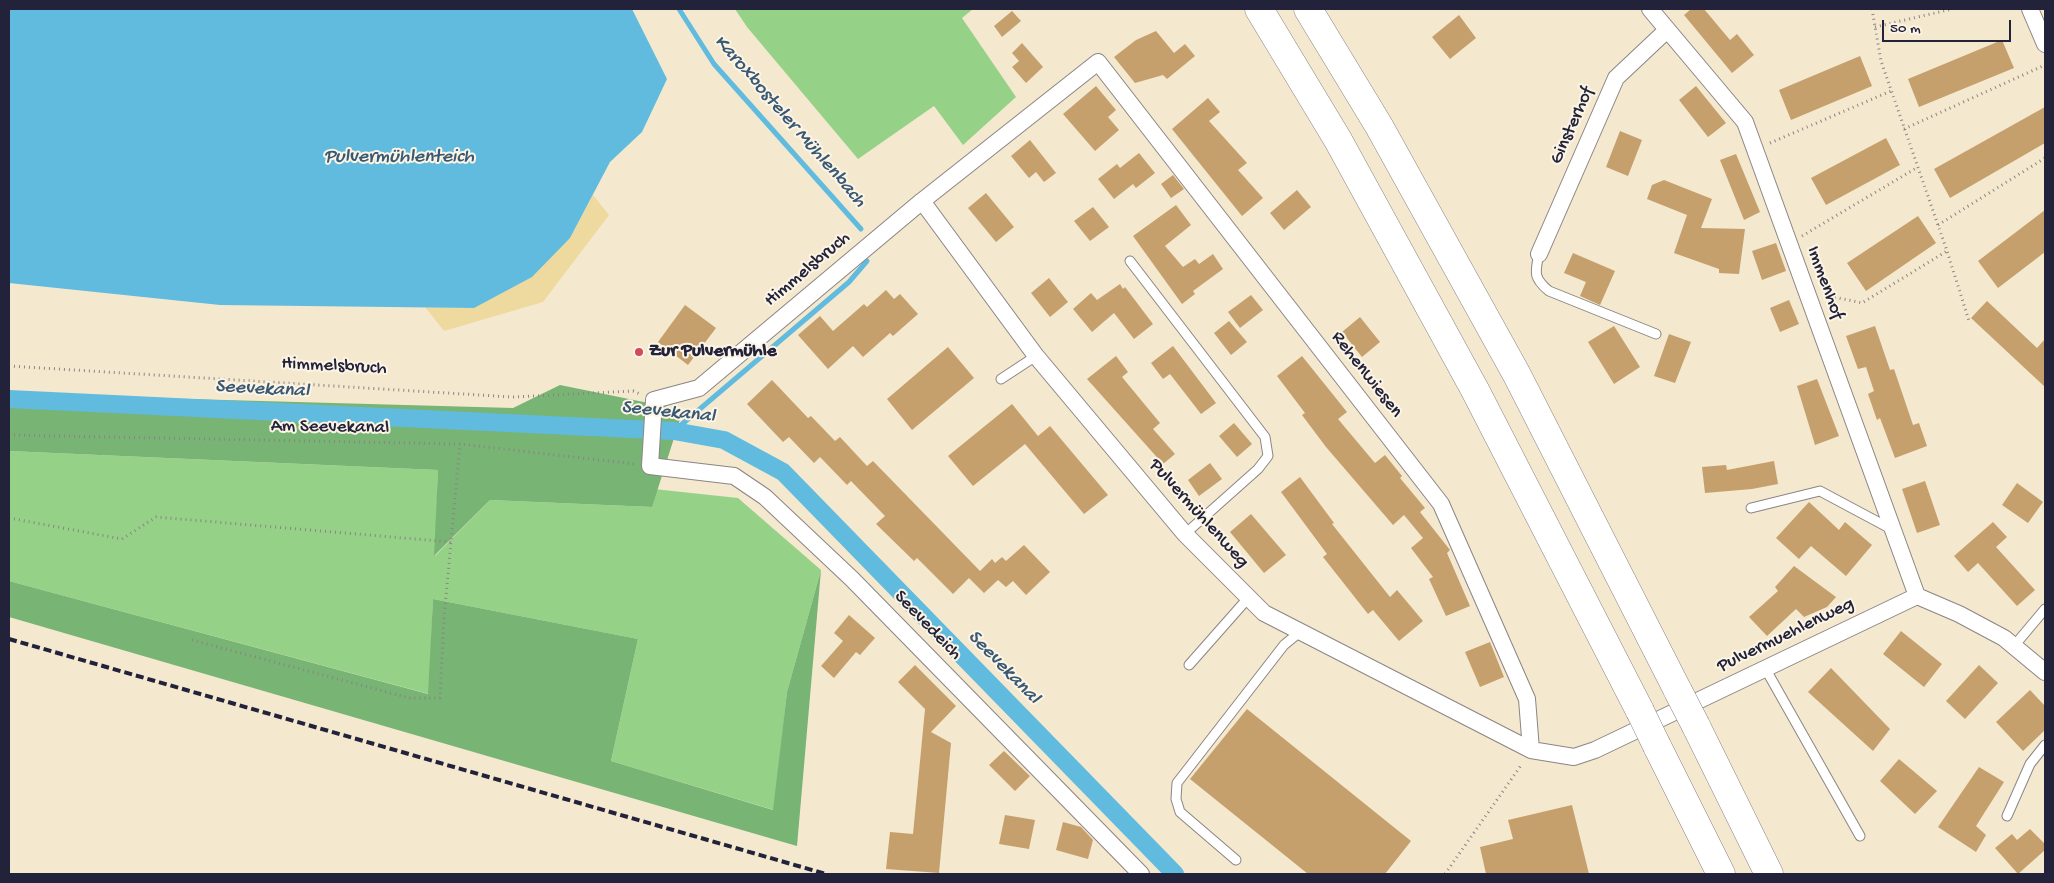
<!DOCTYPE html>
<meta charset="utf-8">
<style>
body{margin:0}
#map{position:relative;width:2054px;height:883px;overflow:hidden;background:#f4e8ce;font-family:"Gochi Hand",sans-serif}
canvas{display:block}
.frame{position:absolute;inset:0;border:10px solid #22223b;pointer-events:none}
.scale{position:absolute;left:1882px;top:20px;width:129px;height:22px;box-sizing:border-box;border:2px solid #22223b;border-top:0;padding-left:6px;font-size:15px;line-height:18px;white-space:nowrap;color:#22223b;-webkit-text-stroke:4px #fcf5e5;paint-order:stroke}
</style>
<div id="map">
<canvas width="2054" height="883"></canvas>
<div class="frame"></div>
<div class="scale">50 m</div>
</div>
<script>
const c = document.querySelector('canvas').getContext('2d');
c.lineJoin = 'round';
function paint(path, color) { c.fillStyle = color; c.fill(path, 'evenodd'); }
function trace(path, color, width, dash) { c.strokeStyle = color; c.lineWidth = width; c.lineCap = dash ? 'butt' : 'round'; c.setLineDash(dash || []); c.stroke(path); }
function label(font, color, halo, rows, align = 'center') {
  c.font = font + ' "Gochi Hand",sans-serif'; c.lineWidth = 4; c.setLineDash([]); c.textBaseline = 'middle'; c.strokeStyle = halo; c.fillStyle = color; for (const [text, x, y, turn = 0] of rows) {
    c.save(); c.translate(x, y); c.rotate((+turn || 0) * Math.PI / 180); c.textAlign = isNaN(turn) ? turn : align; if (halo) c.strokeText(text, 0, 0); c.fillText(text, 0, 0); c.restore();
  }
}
const green = new Path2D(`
 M735,9H973L962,18L1016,97L963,145L934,106L858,159L747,27Z
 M9,451L438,470L435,556L490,500L652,507L654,489L738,498L821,570L787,692L774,810L611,761L638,639L433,599L429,694L9,581Z`);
const forest = new Path2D(`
 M560,385L683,410L652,507L490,500L434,556L438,470L9,451V394L513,408Z
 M821,570L797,846L9,617V581L428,694L433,599L638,639L611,761L773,810L787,692Z`);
const sand = new Path2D(`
 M593,195L609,215L543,302L444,331L425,307L474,308L570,238Z`);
const water = new Path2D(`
 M9,9H632L667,79L642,132L610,162L570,238L532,277L474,308L220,305L9,283Z`);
const stream = new Path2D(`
 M679,9L714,64L861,229
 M674,431L849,282L867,261`);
const canal = new Path2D(`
 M9,399L674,431L724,440L783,472L1175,874`);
const building = new Path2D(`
 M1691,9H1704L1730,40L1737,34L1754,55L1732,73L1684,15Z
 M1012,11L1021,21L1002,37L994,26Z
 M1459,15L1476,38L1450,59L1432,37Z
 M1156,31L1174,53L1185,44L1195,56L1167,79L1163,75L1135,83L1114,57L1136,40Z
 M2002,40L2014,68L1919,107L1908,79Z
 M1022,43L1043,67L1026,83L1012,67L1019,61L1012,53Z
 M1860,56L1872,86L1791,120L1779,90Z
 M1096,86L1116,110L1108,117L1119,130L1095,151L1063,114Z
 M1696,86L1726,123L1708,137L1679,100Z
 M1208,98L1220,112L1209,121L1247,163L1238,170L1263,198L1242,216L1172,129Z
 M2045,107V143L1950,198L1934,169Z
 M1620,131L1642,140L1628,176L1606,167Z
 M1886,138L1900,165L1826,205L1811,178Z
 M1030,140L1056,173L1044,182L1036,172L1029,178L1011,156Z
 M1139,153L1155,173L1136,188L1133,184L1114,199L1098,179L1117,164L1120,168Z
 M1736,154L1760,212L1744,220L1720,160Z
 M1173,175L1184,189L1171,198L1161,184Z
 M1664,180L1712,199L1701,228L1745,229L1739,274L1719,273V269L1674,253L1687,215L1647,199L1652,185Z
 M1297,190L1311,207L1284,230L1270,213Z
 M986,193L1014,227L996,242L968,208Z
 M1176,205L1191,225L1165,246L1183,267L1195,259L1199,264L1213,254L1223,269L1193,291L1195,294L1182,304L1133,236Z
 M1093,207L1109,227L1090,241L1074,221Z
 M2045,210V252L1998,288L1978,261Z
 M1918,216L1936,243L1866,291L1847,263Z
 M1776,243L1786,271L1762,280L1752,251Z
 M1573,253L1615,271L1600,305L1580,296L1586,282L1564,273Z
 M1049,278L1068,302L1050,317L1031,293Z
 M1120,284L1123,289L1125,287L1153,324L1134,339L1114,313L1092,332L1073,309L1091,293L1097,300Z
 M886,290L894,299L900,294L918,314L893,336L890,333L863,357L853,346L828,369L798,335L820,316L833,331L864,304L867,307Z
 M1251,295L1263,310L1240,328L1228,312Z
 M1789,300L1799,324L1780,332L1770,308Z
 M1987,301L2037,348L2045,339V387L1971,318Z
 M685,305L716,328L688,365L658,342Z
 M1360,317L1380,342L1362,357L1342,332Z
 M1229,321L1247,342L1231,355L1214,333Z
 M1614,326L1640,367L1614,384L1588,342Z
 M1875,326L1890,370L1894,369L1913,425L1919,423L1927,446L1895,458L1880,418L1877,420L1868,394L1874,391L1866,367L1858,369L1846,336Z
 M1669,334L1691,342L1675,383L1654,376Z
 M1173,346L1216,403L1201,414L1170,374L1163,379L1151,363Z
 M948,347L974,378L912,430L887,399Z
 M1116,356L1128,372L1122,377L1160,423L1153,429L1175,454L1163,464L1087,379Z
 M1302,356L1347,412L1338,419L1375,463L1385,455L1402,476L1400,478L1425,508L1420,512L1450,550L1447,553L1470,606L1446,616L1429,579L1433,577L1411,548L1423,538L1404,515L1393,525L1326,447L1302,415L1305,413L1277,376Z
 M1817,379L1839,436L1815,445L1797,386Z
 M772,380L808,418L811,416L835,441L840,437L867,466L873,461L980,571L992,559L995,563L1002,557L1006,561L1024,545L1050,572L1026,595L1013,581L1006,587L998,580L984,593L969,578L953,594L917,558L914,561L876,524L885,516L851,481L847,485L820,457L814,463L789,437L783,442L747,404Z
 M1012,404L1038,436L1050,426L1108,495L1084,514L1025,444L973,486L948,456Z
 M1234,423L1252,444L1237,457L1219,436Z
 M1774,461L1778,484L1752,489L1705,493L1702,467L1726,465L1727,470Z
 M1210,463L1222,479L1199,496L1188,480Z
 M1300,477L1334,523L1332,524L1390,597L1397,590L1423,621L1399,641L1373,610L1368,614L1323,557L1327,554L1281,492Z
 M1925,481L1940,525L1917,533L1902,489Z
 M2017,483L2043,502L2028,523L2002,505Z
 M1809,502L1839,530L1845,522L1872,545L1846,576L1811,546L1799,559L1776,538Z
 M1251,514L1286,555L1264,573L1230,532Z
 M1993,522L2007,537L1996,547L2035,590L2017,606L1978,563L1968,572L1954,556Z
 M1794,566L1836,597L1827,607L1804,617L1796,609L1767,636L1749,617L1778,591L1775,587Z
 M849,615L875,638L860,655L856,652L834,678L821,666L843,641L834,633Z
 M1901,631L1942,664L1924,687L1883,654Z
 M1490,642L1504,677L1480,687L1465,652Z
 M915,665L956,706L931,732L951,743L939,873L886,869L890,832L913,834L925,709L898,682Z
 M1979,665L1998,683L1965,719L1946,701Z
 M1831,668L1890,729L1873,751L1808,692Z
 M2030,690L2045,706V730L2023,751L1996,722Z
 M1247,709L1411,841L1385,874H1308L1190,779Z
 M1004,751L1030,776L1015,791L989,765Z
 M1899,759L1937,791L1915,814L1880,781Z
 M1979,767L2004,782L1976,826L1986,835L1976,852L1938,827Z
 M1572,805L1589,874H1486L1480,847L1513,839L1508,820Z
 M1005,815L1035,820L1029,849L999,844Z
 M1063,822L1081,827L1093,840L1088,859L1056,850Z
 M2030,829L2045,844V850L2018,874L1995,848L2012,834L2017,840Z`);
const path = new Path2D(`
 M1872,9L1881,61L1947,251L1969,321
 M1875,27L1952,9
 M1904,129L2045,65
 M1770,143L1891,91
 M1938,225L2045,158
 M1802,236L1918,167
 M1825,295L1862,303L1947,251
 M9,366L512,397L633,391L640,394
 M9,435L460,444L634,464
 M9,518L122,539L156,517L451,542
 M192,640L409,698H440L444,618L460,444
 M1445,874L1522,764`);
const service = new Path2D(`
 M1539,254C1535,272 1533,278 1549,291L1656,334
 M1130,261L1265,437L1268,456L1258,469L1185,534
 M1001,379L1036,356
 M1751,508L1820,491L1893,530
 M2014,646L2045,609
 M1189,665L1249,597
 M1765,668L1860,836
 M2007,816L2030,764L2045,745
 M1236,860L1180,812L1176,799L1177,783L1284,645L1301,631`);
const minor = new Path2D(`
 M1650,9L1745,122L1917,596
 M2030,9L2045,44
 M922,201L1036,356L1185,534L1264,613L1531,750L1574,757L1595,750L1917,596L1959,614L2004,638L2045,672
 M1539,254L1616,78L1667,30
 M1141,874L852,579L765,497L734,476L650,466L654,400L699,388L922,201L1098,62L1441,504L1527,699L1531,750`);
const motorway = new Path2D(`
 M1259,9L1338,140L1475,390L1640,711
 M1308,9L1379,126L1517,375L1678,691
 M1696,726L1769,874
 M1657,746L1721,874`);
const rail = new Path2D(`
 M9,639L826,874`);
const motorwayBridge = new Path2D(`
 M1678,691L1696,726
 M1640,711L1657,746`);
const markers = [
 [639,352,5,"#d1495b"]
];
const streetNames = [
 ["Ginsterhof",1573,126,-66],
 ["Himmelsbruch",808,270,-40],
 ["Immenhof",1824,283,70],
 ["Himmelsbruch",334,367,3],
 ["Rehenwiesen",1366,375,52],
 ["Am Seevekanal",330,428,1],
 ["Pulvermühlenweg",1198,514,48],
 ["Seevedeich",927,626,46],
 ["Pulvermuehlenweg",1786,636,-26]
];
const poiNames = [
 ["Zur Pulvermühle",649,352]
];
const waterNames = [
 ["Karoxbosteler Mühlenbach",789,122,49],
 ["Pulvermühlenteich",399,158],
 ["Seevekanal",262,390,3],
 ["Seevekanal",668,413,6],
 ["Seevekanal",1003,668,46]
];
paint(green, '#95d288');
paint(forest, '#78b474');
paint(sand, '#eeda9e');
paint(water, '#60bbde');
trace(stream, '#60bbde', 5);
trace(canal, '#60bbde', 18);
paint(building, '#c5a06d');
trace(service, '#8b8584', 11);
trace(minor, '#8b8584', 18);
trace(motorway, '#8b8584', 29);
trace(path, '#8b8584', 3, [1, 4]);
trace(service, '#fff', 9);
trace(minor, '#fff', 16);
trace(motorway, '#fff', 28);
trace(rail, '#22223b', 4, [8, 4]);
trace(motorwayBridge, '#8b8584', 29, []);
trace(motorwayBridge, '#fff', 28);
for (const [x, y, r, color] of markers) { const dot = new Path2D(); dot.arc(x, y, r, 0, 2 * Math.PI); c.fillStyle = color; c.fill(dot); trace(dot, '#fcf5e5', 2); }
label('19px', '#22223b', '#fcf5e5', streetNames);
label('bold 19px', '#22223b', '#fcf5e5', poiNames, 'left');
label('italic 20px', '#385874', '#fcf5e5', waterNames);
</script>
